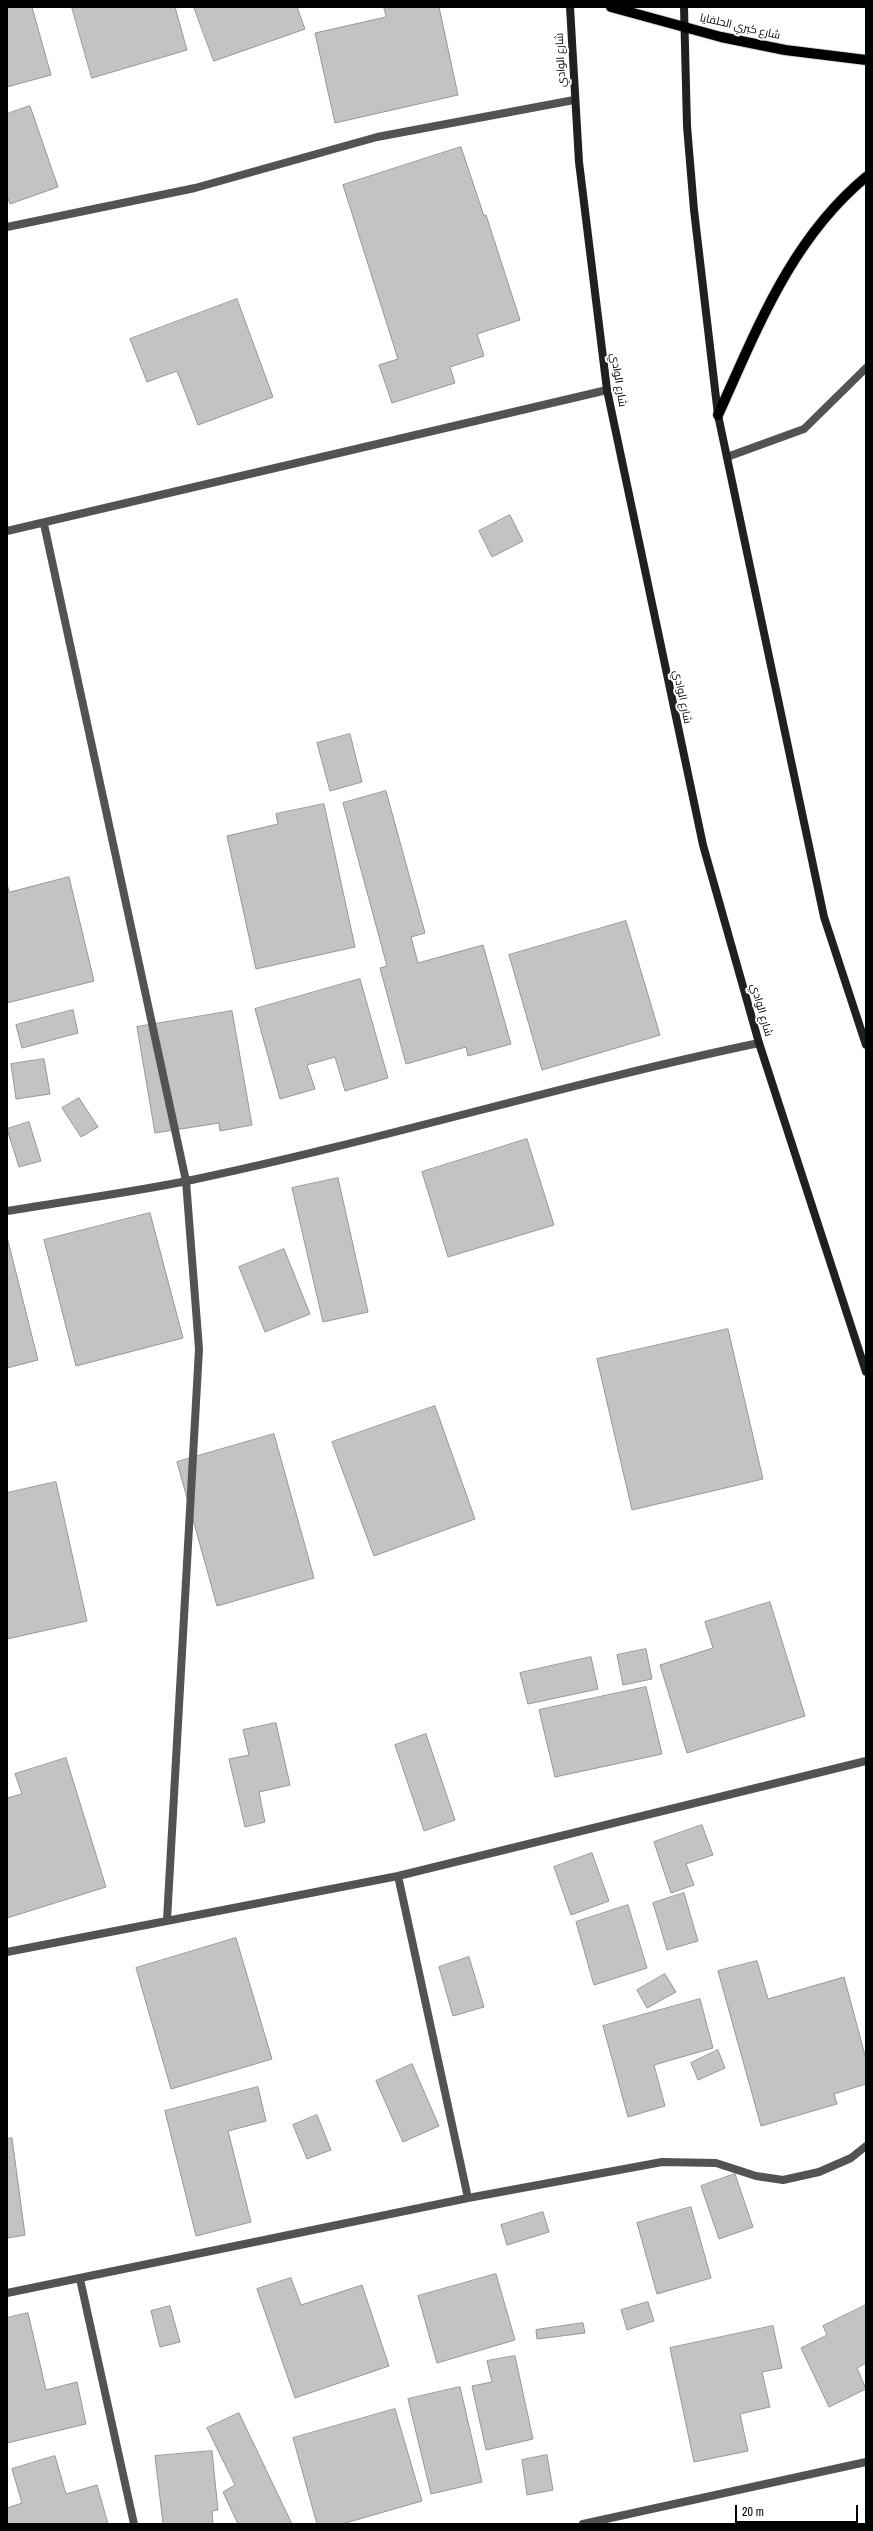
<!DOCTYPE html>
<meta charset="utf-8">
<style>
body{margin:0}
#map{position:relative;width:873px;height:2531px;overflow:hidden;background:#fff;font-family:"Archivo Narrow",sans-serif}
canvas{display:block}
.frame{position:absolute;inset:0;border:8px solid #000;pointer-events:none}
.scale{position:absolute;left:735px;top:2505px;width:123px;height:18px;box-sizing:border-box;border:2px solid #000;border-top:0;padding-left:5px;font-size:12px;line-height:14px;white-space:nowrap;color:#000;-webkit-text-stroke:3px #fff;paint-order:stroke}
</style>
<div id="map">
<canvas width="873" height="2531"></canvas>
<div class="frame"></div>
<div class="scale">20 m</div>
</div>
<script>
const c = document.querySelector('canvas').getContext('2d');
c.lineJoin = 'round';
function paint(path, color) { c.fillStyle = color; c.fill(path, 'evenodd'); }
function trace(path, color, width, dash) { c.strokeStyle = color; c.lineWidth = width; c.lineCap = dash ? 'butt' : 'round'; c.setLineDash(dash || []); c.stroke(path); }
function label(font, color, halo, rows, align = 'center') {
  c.font = font + ' "Archivo Narrow",Cairo,sans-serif'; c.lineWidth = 4; c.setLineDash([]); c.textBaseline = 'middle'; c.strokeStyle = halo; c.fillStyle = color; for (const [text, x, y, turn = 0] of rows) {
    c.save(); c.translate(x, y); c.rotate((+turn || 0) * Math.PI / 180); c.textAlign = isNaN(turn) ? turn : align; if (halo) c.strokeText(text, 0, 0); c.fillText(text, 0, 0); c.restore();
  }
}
const building = new Path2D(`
 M7,7H32L51,75L7,87Z
 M72,7H175L187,50L92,78Z
 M194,7H297L305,29L214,61Z
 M384,7H439L458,95L335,123L315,33L386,17Z
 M30,106L58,187L10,204L7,196V114Z
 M461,147L484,216L486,215L520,320L477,334L484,356L450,367L455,383L392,403L379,365L398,359L343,185Z
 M237,299L273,397L198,425L177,371L147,382L130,339Z
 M510,515L523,541L492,557L479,531Z
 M350,734L362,782L330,791L317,743Z
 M386,791L425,933L411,937L418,963L483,945L511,1044L468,1056L466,1047L406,1064L380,968L387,966L343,803Z
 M324,804L355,947L256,969L227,836L278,824L276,814Z
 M69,877L94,981L7,1003V884L9,892Z
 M626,921L660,1035L542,1070L509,955Z
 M360,979L388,1078L345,1091L335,1057L307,1065L315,1089L280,1099L255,1009Z
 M73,1010L78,1033L22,1048L16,1025Z
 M232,1011L252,1125L220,1131L219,1123L155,1133L137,1027Z
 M44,1059L50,1094L16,1099L11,1064Z
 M79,1098L98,1127L81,1137L62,1108Z
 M29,1122L41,1161L19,1167L7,1129Z
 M527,1139L554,1225L448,1257L422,1172Z
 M338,1178L368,1312L323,1322L292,1188Z
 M150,1213L183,1338L76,1366L44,1240Z
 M7,1237L38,1360L7,1368Z
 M284,1249L310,1314L265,1332L239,1267Z
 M728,1329L763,1479L632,1510L597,1359Z
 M435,1406L475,1519L374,1556L332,1442Z
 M274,1434L314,1578L217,1606L177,1462Z
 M56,1482L87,1621L7,1639V1493Z
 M770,1602L805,1716L687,1753L660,1665L713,1648L705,1622Z
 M646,1649L652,1679L623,1685L617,1655Z
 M591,1657L598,1689L528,1704L520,1673Z
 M646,1687L662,1754L555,1777L539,1710Z
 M276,1723L290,1785L259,1792L265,1822L245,1827L229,1759L249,1755L243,1730Z
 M426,1734L455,1820L424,1831L395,1745Z
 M66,1758L106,1887L7,1918V1798L22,1794L15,1774Z
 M702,1825L713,1855L686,1864L694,1885L671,1893L654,1842Z
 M592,1853L609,1901L571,1915L554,1867Z
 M684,1893L698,1941L667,1950L653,1903Z
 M628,1905L647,1968L594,1985L576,1922Z
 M236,1938L272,2059L171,2089L136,1968Z
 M469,1957L484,2007L453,2016L439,1967Z
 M757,1961L768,1999L844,1977L866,2059V2084L834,2094L837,2104L761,2126L718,1971Z
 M665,1974L676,1992L647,2008L637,1990Z
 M700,1999L713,2048L654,2065L665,2106L628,2117L603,2026Z
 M718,2050L725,2068L698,2080L691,2063Z
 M412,2064L439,2126L403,2142L376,2081Z
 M258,2087L266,2121L228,2131L251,2222L196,2236L165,2111Z
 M317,2115L331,2150L307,2159L293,2125Z
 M12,2138L25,2235L7,2238V2139Z
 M735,2174L753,2227L719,2239L701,2186Z
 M691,2207L711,2278L657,2294L637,2223Z
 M543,2212L549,2232L507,2245L501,2225Z
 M496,2274L515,2340L437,2363L418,2296Z
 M291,2278L301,2305L362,2285L389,2366L295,2398L257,2289Z
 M648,2302L654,2321L627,2330L621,2310Z
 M866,2305V2363L857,2368L866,2389L829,2407L801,2348L827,2335L823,2326Z
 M170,2306L180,2342L160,2347L151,2311Z
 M28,2313L46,2390L77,2382L86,2424L7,2443V2318Z
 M583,2323L585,2333L537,2339L536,2330Z
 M773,2326L782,2368L762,2372L770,2407L740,2414L748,2451L694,2462L670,2348Z
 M515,2356L533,2439L486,2450L472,2386L492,2382L487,2361Z
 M460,2387L482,2482L431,2494L408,2399Z
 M395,2409L422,2501L342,2524H317L293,2438Z
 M239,2413L292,2524H238L223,2492L235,2485L207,2428Z
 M212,2451L218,2510L212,2511L213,2524H163L155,2456Z
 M547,2455L553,2490L527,2495L522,2460Z
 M55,2456L66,2494L97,2485L108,2524H7V2508L22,2503L12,2469Z`);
const lane = new Path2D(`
 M727,457L804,429L866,368`);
const street = new Path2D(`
 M7,227L195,188L377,137L574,100
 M44,524L186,1181L199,1349L167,1920
 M7,531L607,390
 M7,1211C67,1201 127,1193 187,1181C379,1141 567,1083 759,1043
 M398,1876L468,2198
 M7,1952L398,1876L866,1761
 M80,2279L134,2524
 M7,2293L468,2198L662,2162L716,2163L756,2176L783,2180L819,2172L851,2158L866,2146
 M583,2524L866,2462`);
const secondary = new Path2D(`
 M570,7L579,162L607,390L703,845L759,1043L866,1372
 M684,7L687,126L694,210L718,415L824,917L866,1045`);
const primary = new Path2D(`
 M611,7L721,37L785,50L866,60
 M718,415C757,329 791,239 866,177`);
const streetNames = [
 ["شارع كبري الحلفايا",740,27,13],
 ["شارع الوادي",561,60,-93],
 ["شارع الوادي",618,380,81],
 ["شارع الوادي",682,697,78],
 ["شارع الوادي",761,1010,74]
];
paint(building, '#c3c3c3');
trace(building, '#979797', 1);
trace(primary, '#dbdbdb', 12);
trace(lane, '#535353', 8);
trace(street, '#535353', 8);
trace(secondary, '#202020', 8);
trace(primary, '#000', 10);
label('11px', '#000', '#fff', streetNames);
</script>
